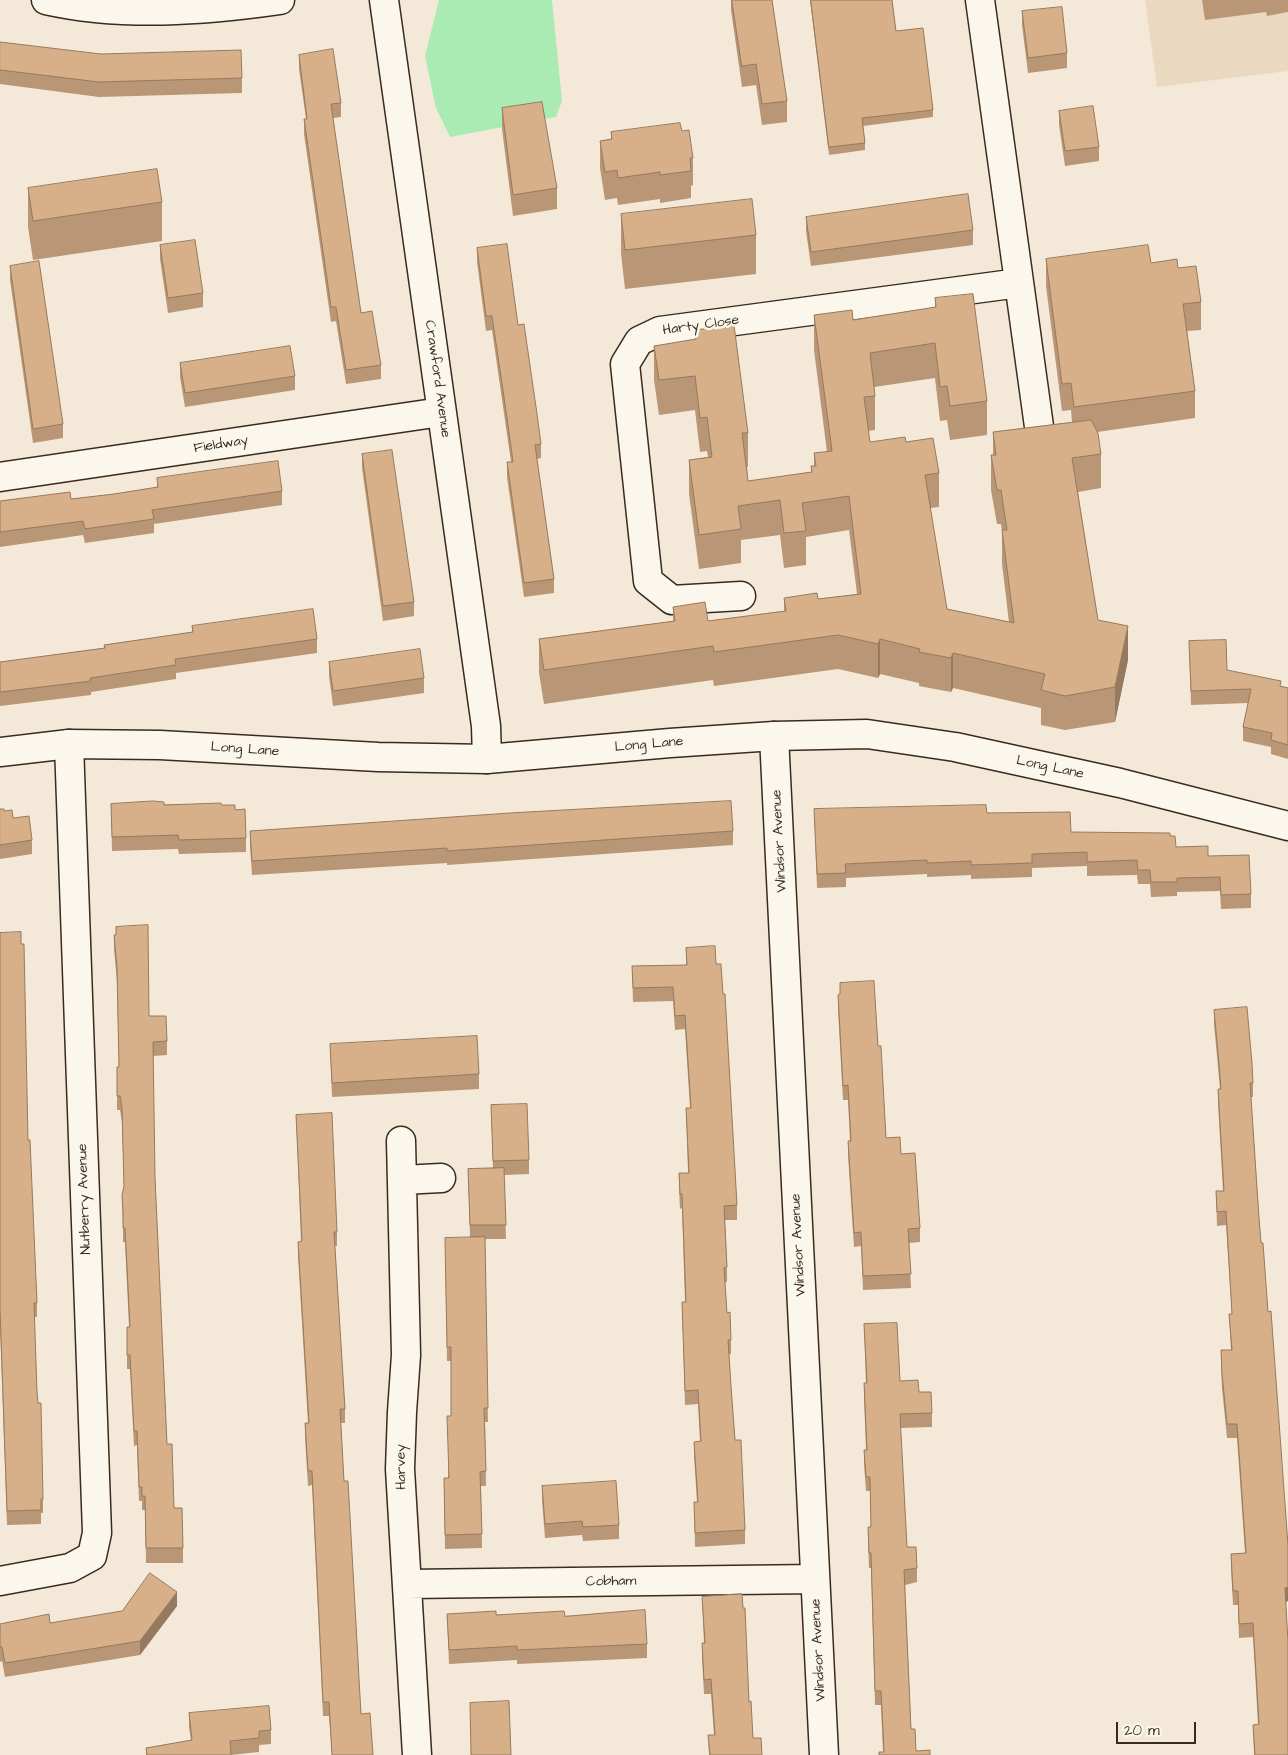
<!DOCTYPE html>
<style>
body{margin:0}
#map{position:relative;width:1288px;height:1755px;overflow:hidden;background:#f4e9d8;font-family:"Architects Daughter",sans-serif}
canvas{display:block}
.scale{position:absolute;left:1116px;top:1722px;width:80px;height:22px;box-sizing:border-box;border:2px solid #3b2a1e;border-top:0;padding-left:6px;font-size:15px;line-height:18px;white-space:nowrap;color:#3b2a1e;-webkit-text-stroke:4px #fbf7ec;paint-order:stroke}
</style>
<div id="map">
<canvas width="1288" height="1755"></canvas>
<div class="scale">20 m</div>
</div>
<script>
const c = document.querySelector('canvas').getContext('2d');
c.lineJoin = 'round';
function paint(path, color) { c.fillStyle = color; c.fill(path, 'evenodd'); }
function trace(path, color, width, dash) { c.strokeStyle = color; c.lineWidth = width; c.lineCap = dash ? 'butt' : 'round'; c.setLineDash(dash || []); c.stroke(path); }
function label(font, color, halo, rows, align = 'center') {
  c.font = font + ' "Architects Daughter",sans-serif'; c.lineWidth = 5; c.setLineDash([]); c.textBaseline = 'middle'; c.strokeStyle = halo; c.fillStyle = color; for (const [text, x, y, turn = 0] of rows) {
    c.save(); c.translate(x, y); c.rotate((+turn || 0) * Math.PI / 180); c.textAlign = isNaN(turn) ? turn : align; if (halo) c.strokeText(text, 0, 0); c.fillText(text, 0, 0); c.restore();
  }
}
const built = new Path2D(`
 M1145,0H1288V71L1157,87Z`);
const green = new Path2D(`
 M439,0H552L562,101L556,117L450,137L436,108L425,56Z`);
const minor = new Path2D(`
 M384,0L486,726L487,759
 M980,0L1041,441
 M0,477L441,412
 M741,596L672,600L648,581L625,364L639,341L660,331L1019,283
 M774,736L824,1755
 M401,1141L406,1355L402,1412L400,1469L417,1755
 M402,1180L441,1178
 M0,1581L70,1568L92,1556L97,1533L69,744
 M408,1584L815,1579`);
const tertiary = new Path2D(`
 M46,0C122,17 204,11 280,0
 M0,752L69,744L160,745L378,757L487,759L670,743L774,736L867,734L955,747L1120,783L1288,826`);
const wall = new Path2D(`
 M731,0H772L787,101V122L762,125L756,85L742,87L731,10Z
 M810,0H892L896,31L933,110V117L863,126L865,143V150L829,155Z
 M1202,0H1288V12L1267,16L1266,12L1205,20Z
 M1022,11L1067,53V68L1028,73L1022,25Z
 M0,42L242,78V93L99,97L0,84Z
 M299,55L341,103V117L333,118L361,313L381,365V379L346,384L336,321L331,322L304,134V119H306L299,69Z
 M502,108L557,188V209L513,216L502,129Z
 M1059,111L1099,147V161L1065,166L1059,125Z
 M682,131L693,158V185L691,186V198L660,203V199L618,205L617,198L605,200L600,168V141L611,139V132Z
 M28,188L162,202V241L33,260L28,227Z
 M621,214L756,235V274L625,289L621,253Z
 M806,217L973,230V245L811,266L806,231Z
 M160,245L203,293V307L168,313L160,259Z
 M477,248L518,325L541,444V458L537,459L554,579V593L524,597L507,477V462H511L492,330L486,331L477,262Z
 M1046,259L1151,263L1178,268L1201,302V330L1187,331L1195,391V418L1097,432L1101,454V488L1078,492L1098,620L1128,660L1115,722L1065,730L1041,725V708L953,688L951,692L919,686V683L880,674L878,678L838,669L714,686L713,680L544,704L539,673V639L673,621V607L708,621L784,611V598L818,599L857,594L849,530L806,537V565L784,568L780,535L741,540V563L699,569L689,494V460L708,457L707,451L700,452L695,410L659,415L654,380V346L695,340V330L748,433V467H747L748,481L811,472V466H814V453L827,452L814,350V315L853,320L935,307V298L987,401V435L950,440L947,420L940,421L935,378L874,387L875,396V430L868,431L870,442H906L939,473V507L930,508L947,609L1009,622L1002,564V531L1001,524H997L991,490V455H993V432L1072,422L1071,410L1062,411L1046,286Z
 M10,266L63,424V438L33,443L10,280Z
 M180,363L295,376V390L185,407L180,377Z
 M362,454L414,602V616L383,621L362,468Z
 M157,478L282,491V505L154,524V533L85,543L83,535L0,547V501L71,499L114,494L157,487Z
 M192,626L317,639V653L176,673V679L91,692V695L0,706V662L104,648V645L192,632Z
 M1189,641L1227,670L1288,688V759L1271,754V747L1243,741V727L1248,703L1191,705Z
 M329,662L424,678V693L333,706L329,676Z
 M111,804L221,805L235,810L246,838V852L179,854L178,849L112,851Z
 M0,809L4,811L13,818L32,840V854L0,859Z
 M814,809L987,813L1071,832L1170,836L1176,847L1208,856L1251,894V908L1221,909L1220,891L1177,892V896L1151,897L1150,884H1138L1137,875L1087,876V866L1032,868V877L971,879V875L927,877V874L846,878V887L817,888Z
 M250,831H733V845L447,865V863L252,875L250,845Z
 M0,933L28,1140L37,1303V1317H34L37,1392L43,1499V1513H41V1524L7,1525L0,1324Z
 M114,935L149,1016L167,1041V1055L153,1056L155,1177L167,1444L174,1508L183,1548V1563H146L145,1510H142V1501H139L137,1445L134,1446L130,1369H127V1327H129L125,1242H123V1227L122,1195L124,1188L122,1122L120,1110H117V1067H119L117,982L114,949Z
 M686,948L716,964L723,994L737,1205V1220H725L727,1267V1282H725L727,1313L731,1340V1354H729L731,1386L735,1440L745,1530V1544L695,1547L694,1502H697L694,1456V1442L700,1441L698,1404L685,1405L682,1302H685L682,1208L680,1209L679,1188V1173H688L686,1108H690L685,1029L675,1030L673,1001L633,1002L632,966L686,965Z
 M840,983L878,1046L886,1138L901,1154L920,1228V1242L909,1243L911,1288L863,1290L861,1246L854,1247L848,1155V1141H850L848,1100H843L838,1009V995L840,994Z
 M1214,1010L1253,1083V1097H1251L1259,1218L1268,1312L1288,1545V1601L1286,1602L1288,1755H1254L1253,1725L1258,1724L1253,1637L1239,1638L1238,1605H1233L1231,1568V1554L1245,1553L1237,1438H1227L1222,1388L1221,1364V1350H1231L1229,1314H1232L1226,1225L1217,1226L1216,1191H1223L1218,1103V1089H1220L1219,1078L1214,1024Z
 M330,1044L479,1074V1089L332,1097Z
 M491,1105L529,1160V1174L504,1175L506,1239H485L488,1422H485L486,1486H481L482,1548L445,1549L444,1478H448L451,1416V1361H447L445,1252L470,1237L468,1169L493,1168Z
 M296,1115L337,1232V1246H335L345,1409V1423H341L344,1481L361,1714L373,1755H332L329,1716H323L312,1485L308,1486L305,1437V1423H308L298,1256V1242L301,1241Z
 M864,1324L900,1381L919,1392L932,1413V1427L900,1428L907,1547L917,1568V1582L905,1585L911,1729L883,1752L881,1705H875L871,1568H869L868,1541V1527H871L870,1491H866L864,1464V1450H866L864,1397V1383H866Z
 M542,1486L619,1525V1539L583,1541L582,1535L545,1538L542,1500Z
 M702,1597L749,1702L753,1738L762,1755H709L708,1735H714L711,1694H704L702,1657V1643H704Z
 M177,1606L140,1655L5,1677L2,1661L0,1662V1624L50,1623Z
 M447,1614L496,1615L565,1616L647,1644V1658L517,1664V1660L449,1664Z
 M189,1713L271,1730V1744L259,1745V1752L231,1755H146V1748L191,1741L189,1727Z`);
const shadedWall = new Path2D(`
 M1128,626V660L1115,722V687Z
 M880,639V674L878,678V644Z
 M953,653V688L951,692V658Z
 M1288,1587V1601L1285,1602V1588Z
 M177,1592V1606L140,1655V1641Z`);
const building = new Path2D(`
 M732,0H772L787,101L762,104L756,64L742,66Z
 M811,0H892L896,31L923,28L933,110L862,118L865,143L829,147Z
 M1062,7L1067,53L1028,58L1022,11Z
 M0,42L101,54L241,50L242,78L99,82L0,70Z
 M333,49L341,103L331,104L361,313L372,311L381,365L346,370L336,307H331L304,119H307L299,55Z
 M542,102L557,188L513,195L502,108Z
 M1093,106L1099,147L1065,151L1059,111Z
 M680,123L682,131L689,130L693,158H690L691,171L660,175V172L618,178L617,170L605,172L600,141L612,139L611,132Z
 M157,169L162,202L33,221L28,188Z
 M968,194L973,230L811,252L806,217Z
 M752,199L756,235L625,250L621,214Z
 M195,240L203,293L168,298L160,245Z
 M507,244L518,325L524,324L537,414L541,444L535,445L554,579L524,583L507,462H513L507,418L492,316H486L477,248Z
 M1148,245L1151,263L1177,259L1178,268L1196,266L1201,302L1183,304L1195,391L1074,407L1071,383L1062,384L1046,259Z
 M39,261L63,424L33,429L10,266Z
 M973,294L987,401L950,406L947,386L940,387L935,343L870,353L875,396L864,397L870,442L905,437L906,442L933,438L939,473L925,475L947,609L1014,623L1002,530H1007L1001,490H997L991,455H996L993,432L1091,420L1098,433L1101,454L1072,458L1098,620L1128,626L1115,687L1065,696L1041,690L1045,674L953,653L951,658L919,652L920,649L880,639L878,644L838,635L714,652L713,646L544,670L539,639L675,621L673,607L705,602L708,621L786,611L784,598L817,593L818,599L861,594L849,496L802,503L806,531L784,533L780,500L738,506L741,529L699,535L689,460L712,457L707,417L700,418L695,376L659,380L654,346L696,339L695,330L734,325L748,433H742L748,481L812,472L811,466H816L814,453L832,451L814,315L852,310L853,320L936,307L935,298Z
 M290,346L295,376L185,393L180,363Z
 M392,450L414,602L383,606L362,454Z
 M278,461L282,491L152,510L154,519L85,529L83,521L0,532V501L70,492L71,499L114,494L158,487L157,478Z
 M313,609L317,639L175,659L176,665L90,678L91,681L0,692V662L105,648L104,645L193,632L192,626Z
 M1226,640L1227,670L1281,681L1280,686L1288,688V745L1271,740L1272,733L1243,727L1251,689L1191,691L1189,641Z
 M420,649L424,678L333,691L329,662Z
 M153,801L164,802V805L221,803V805H235V810L245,809L246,838L179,840L178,835L112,837L111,804Z
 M731,801L733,831L447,851V848L252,861L250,831L510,813Z
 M986,805L987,813L1070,812L1071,832L1170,833V836H1175L1176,847L1208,846V856L1249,855L1251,894L1221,895L1220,877L1177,878V882H1151L1150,870H1138L1137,860L1087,862V852L1032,854V863L971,865V861L927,863V860L845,864L846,873L817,874L814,809Z
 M0,809H4V811L12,810L13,818L29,816L32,840L0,845Z
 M148,925L149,1016H166L167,1041L153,1042L155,1177L167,1444H172L174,1508H182L183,1548H146L145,1496H142V1487H139L137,1431H134L130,1355H127V1327H130L125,1228H123V1213L122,1195L124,1186L122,1108L120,1096H117V1067H119L117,968L114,935H116V927Z
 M21,932V944H24L28,1140H30L37,1303H34L37,1392L38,1403H41L43,1499H41V1510L7,1511L0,1310V933Z
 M715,946L716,964H721L723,994H725L737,1205L724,1206L727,1267L724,1268L727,1313L730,1312L731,1340H728L731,1386L735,1440H741L745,1530L695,1533L694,1502H698L694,1442L701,1441L698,1390L685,1391L682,1302H686L682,1194H680L679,1173H689L686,1108H691L685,1015L675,1016L673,987L633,988L632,966L687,965L686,948Z
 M874,981L878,1046H881L886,1138L900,1137L901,1154L915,1153L920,1228L908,1229L911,1274L863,1276L861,1232L854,1233L848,1141H851L848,1085L843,1086L838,995L840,994V983Z
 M1247,1007L1252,1063L1253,1083H1250L1259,1218L1261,1243H1263L1268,1312L1271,1311L1288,1545V1587L1285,1588L1288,1642V1755H1255L1253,1725L1259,1724L1253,1623L1239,1624L1238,1591H1233L1231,1554L1246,1553L1237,1424H1227L1222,1374L1221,1350H1232L1229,1314H1232L1226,1211L1217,1212L1216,1191H1224L1218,1089H1221L1219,1064L1214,1010Z
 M477,1036L479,1074L332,1083L330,1044Z
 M527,1104L529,1160L493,1161L491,1105Z
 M332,1113L337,1232H334L345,1409H340L344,1481H348L361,1714L370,1713L373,1755H332L329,1702H323L312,1471H308L305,1423H309L298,1242L302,1241L296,1115Z
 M504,1168L506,1225H470L468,1169Z
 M485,1237L488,1408H484L486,1471L480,1472L482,1534L445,1535L444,1478H449L447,1416H451V1347H447L445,1238Z
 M897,1323L900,1381L918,1380L919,1392H931L932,1413L900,1414L907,1547H916L917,1568L904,1570L911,1729H915L916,1751L930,1750V1755H879V1752H884L881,1691H875L871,1553H869L868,1527H871L870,1477H866L864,1450H867L864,1383H867L864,1324Z
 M616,1481L619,1525L583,1527L582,1521L545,1524L542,1486Z
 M150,1573L177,1592L140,1641L5,1663L2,1647H0V1624L49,1614L50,1623L122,1611Z
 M742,1594L743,1608H745L749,1702L751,1701L753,1738H761L762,1755H710L708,1735H715L711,1679L704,1680L702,1643H705L702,1597Z
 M645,1610L647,1644L517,1650V1646L449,1650L447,1614L496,1611V1615L564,1611L565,1616Z
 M509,1701L511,1755H471L470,1703Z
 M269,1706L271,1730L259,1731V1738L230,1741L231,1755H147L146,1748L192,1740L189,1713Z`);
const streetNames = [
 ["Harty Close",701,326,-8],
 ["Crawford Avenue",437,379,82],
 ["Fieldway",221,445,-9],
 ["Long Lane",649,745,-5],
 ["Long Lane",245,750,4],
 ["Long Lane",1050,768,12],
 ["Windsor Avenue",780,841,-93],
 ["Nutberry Avenue",85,1199,-92],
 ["Windsor Avenue",799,1245,-93],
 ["Harvey",402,1467,-91],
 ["Cobham",611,1582,-1],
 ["Windsor Avenue",819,1650,-93]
];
paint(built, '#ebd8c0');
paint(green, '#aaebb4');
trace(minor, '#3b2a1e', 31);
trace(tertiary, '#3b2a1e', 31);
trace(minor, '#fbf7ec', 28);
trace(tertiary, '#fbf7ec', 28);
paint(wall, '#b99675');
paint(shadedWall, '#967a5f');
paint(building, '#d7af88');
trace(building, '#967a5f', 1);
label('14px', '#3b2a1e', '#fbf7ec', streetNames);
</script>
